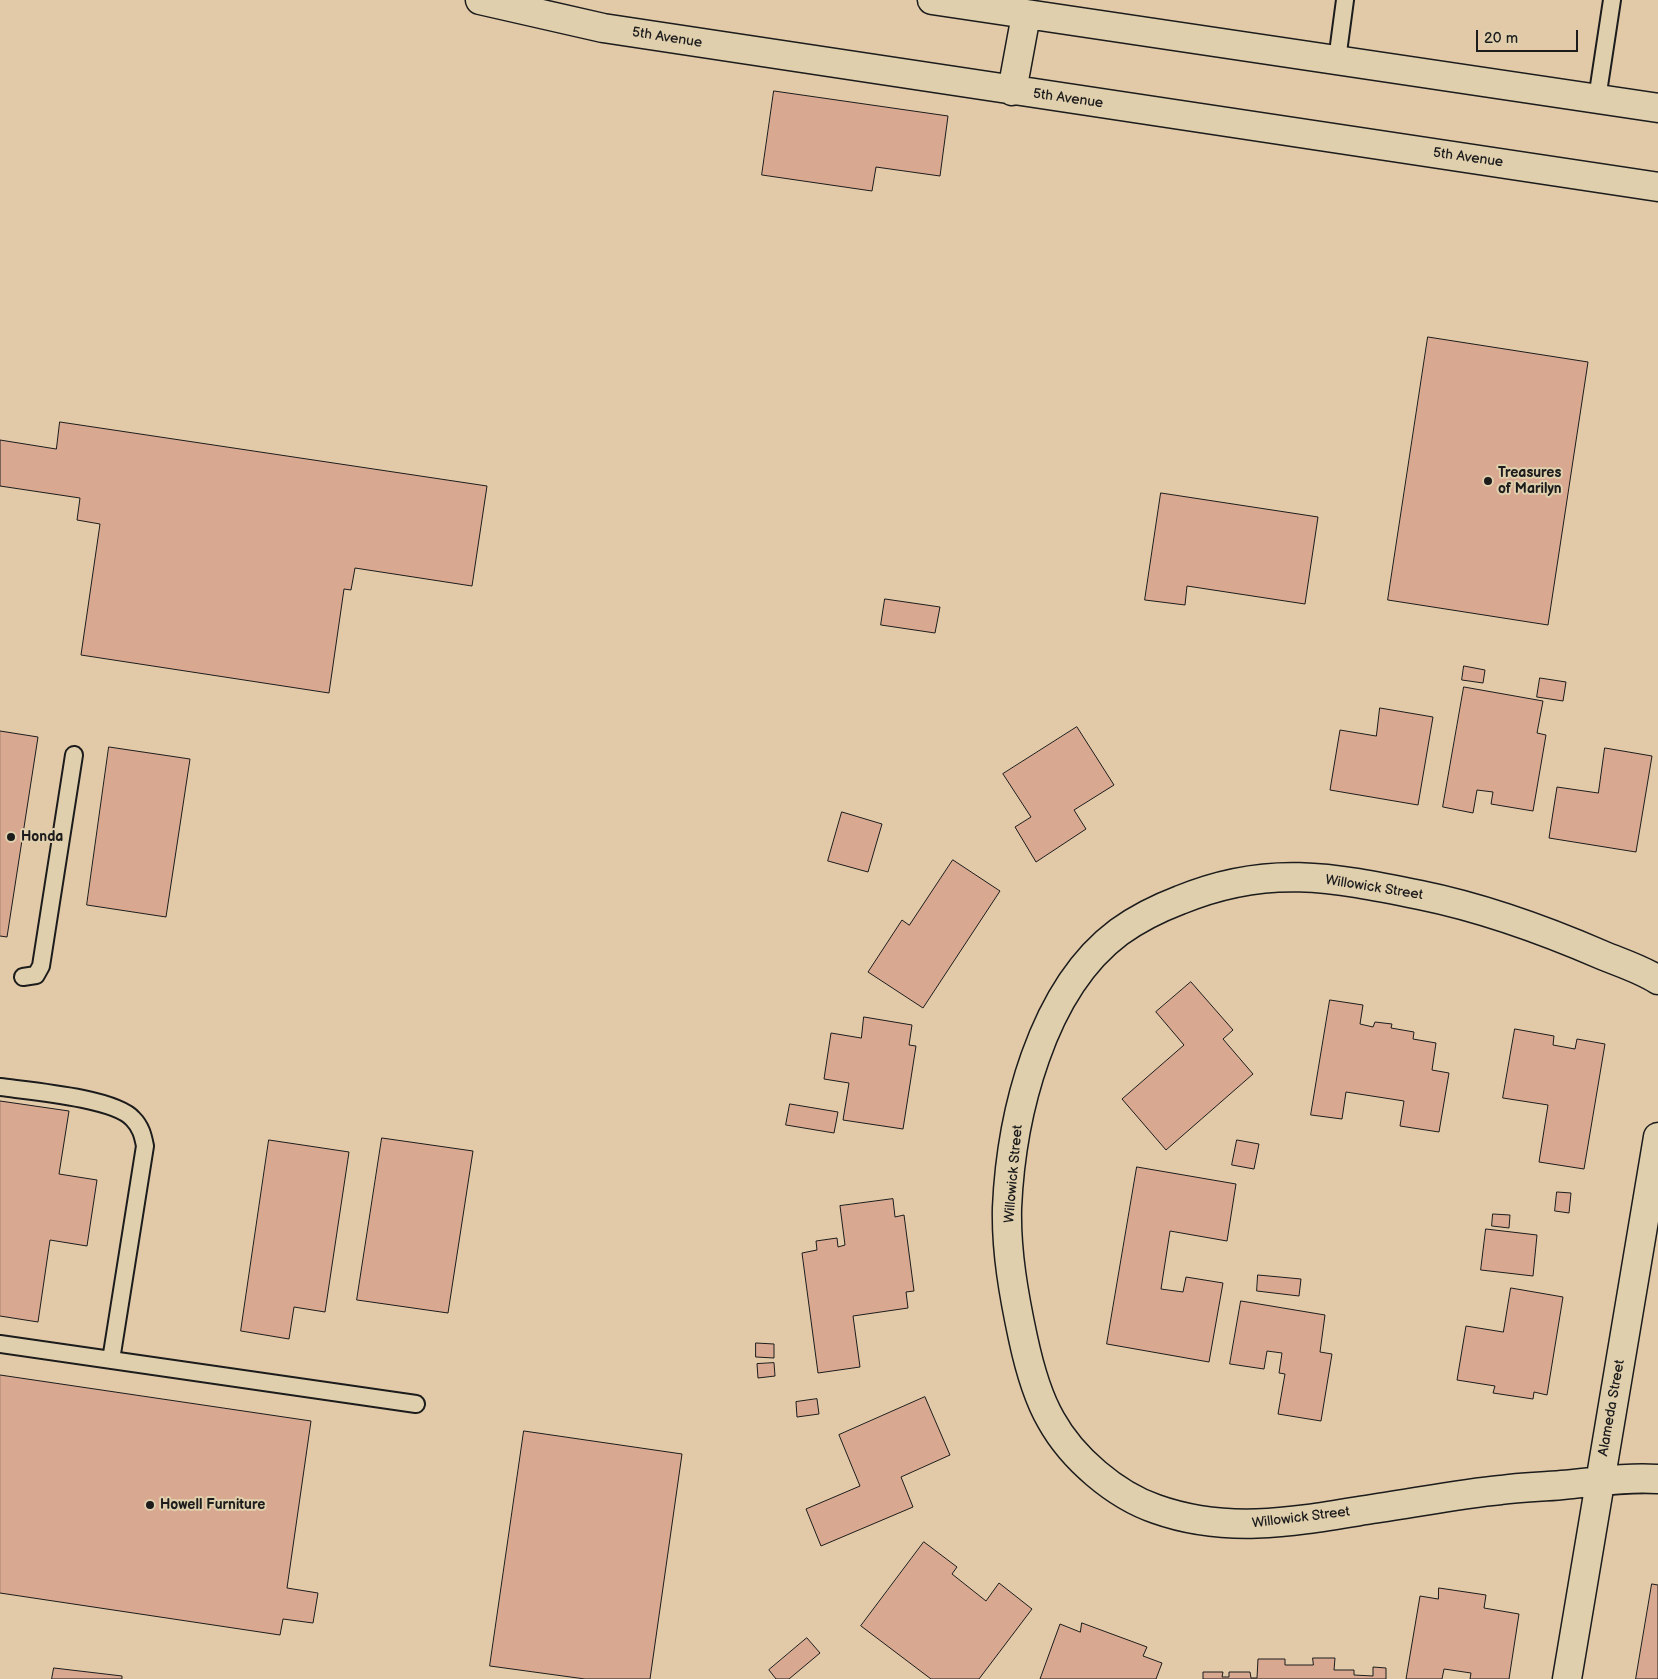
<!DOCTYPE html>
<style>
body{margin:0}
#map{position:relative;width:1658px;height:1679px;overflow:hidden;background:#e2caa9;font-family:"Balsamiq Sans",sans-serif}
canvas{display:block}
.scale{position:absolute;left:1476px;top:30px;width:102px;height:22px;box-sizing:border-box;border:2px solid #1c1c1c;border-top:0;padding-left:6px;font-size:15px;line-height:18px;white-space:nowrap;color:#1c1c1c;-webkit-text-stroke:4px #e0cfad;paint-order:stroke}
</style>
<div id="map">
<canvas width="1658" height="1679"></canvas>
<div class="scale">20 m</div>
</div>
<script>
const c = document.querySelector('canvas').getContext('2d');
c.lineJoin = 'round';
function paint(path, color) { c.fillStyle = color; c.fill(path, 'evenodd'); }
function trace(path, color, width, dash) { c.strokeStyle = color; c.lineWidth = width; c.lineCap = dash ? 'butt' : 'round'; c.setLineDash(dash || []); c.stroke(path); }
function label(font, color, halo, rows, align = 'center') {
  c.font = font + ' "Balsamiq Sans",sans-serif'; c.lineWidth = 4; c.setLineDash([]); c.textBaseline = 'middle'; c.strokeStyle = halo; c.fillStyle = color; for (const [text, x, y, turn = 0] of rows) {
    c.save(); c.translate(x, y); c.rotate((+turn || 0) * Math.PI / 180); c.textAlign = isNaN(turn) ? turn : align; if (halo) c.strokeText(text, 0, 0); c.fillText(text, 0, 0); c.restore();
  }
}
const building = new Path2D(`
 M774,91L948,116L940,176L876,167L872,191L762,175Z
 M1428,337L1588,362L1548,625L1388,600Z
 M60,422L487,486L472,586L355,568L351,590L344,589L329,693L81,655L100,524L77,520L80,498L0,486V440L56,449Z
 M1161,493L1318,517L1305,604L1187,586L1185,605L1145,600Z
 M885,599L940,607L935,633L881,625Z
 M1464,666L1485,670L1483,683L1462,680Z
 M1540,678L1566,682L1563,701L1537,697Z
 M1464,687L1543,701L1537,733L1546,735L1533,811L1491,804L1493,792L1477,790L1473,813L1443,807Z
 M1380,708L1433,717L1418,805L1330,790L1340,730L1376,736Z
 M1077,727L1114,785L1074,810L1086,829L1036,862L1015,827L1031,817L1003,774Z
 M0,731L38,737L7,937L0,936Z
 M109,747L190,759L166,917L87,905Z
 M1605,748L1652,756L1636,852L1549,838L1557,787L1598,793Z
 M842,812L882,824L868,872L828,861Z
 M953,860L1000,891L923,1008L868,972L902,920L909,925Z
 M1191,982L1233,1030L1223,1039L1253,1074L1166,1150L1122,1099L1184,1045L1156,1012Z
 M1330,1000L1363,1005L1360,1024L1373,1027L1375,1022L1392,1024L1391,1028L1414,1032L1413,1039L1436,1043L1432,1070L1449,1073L1439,1132L1400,1126L1404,1101L1346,1092L1342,1119L1311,1115Z
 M864,1017L912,1025L909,1045L916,1046L903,1129L843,1120L849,1083L824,1079L831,1033L861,1038Z
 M1515,1029L1554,1036L1553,1045L1575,1049L1577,1039L1605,1044L1584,1169L1539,1162L1548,1105L1503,1098Z
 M0,1101L69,1111L59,1174L97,1180L87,1246L50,1240L38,1322L0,1316Z
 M790,1104L838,1112L834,1133L786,1125Z
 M382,1138L473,1151L448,1313L357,1300Z
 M269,1140L349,1152L325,1312L294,1307L289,1339L241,1331Z
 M1237,1140L1259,1144L1254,1169L1232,1165Z
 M1137,1167L1236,1184L1227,1241L1170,1231L1161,1289L1183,1292L1186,1277L1223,1283L1209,1362L1107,1344Z
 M1557,1192L1571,1193L1569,1213L1555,1211Z
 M893,1199L895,1217L904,1215L914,1291L906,1292L908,1308L853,1316L860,1367L818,1373L802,1253L817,1250L816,1241L837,1238L838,1247L845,1245L840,1206Z
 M1493,1214L1510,1215L1509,1228L1492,1226Z
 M1486,1229L1537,1235L1533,1276L1481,1270Z
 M1258,1275L1301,1279L1299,1296L1257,1291Z
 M1511,1288L1563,1297L1547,1395L1534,1392L1533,1399L1493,1393L1495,1386L1457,1380L1466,1326L1503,1332Z
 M1241,1301L1325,1315L1320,1352L1332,1354L1321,1421L1278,1414L1285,1374L1279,1373L1282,1353L1267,1351L1264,1369L1230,1364Z
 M756,1343L774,1344V1358L756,1357Z
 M774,1363L775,1376L758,1378L757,1364Z
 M0,1375L311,1421L287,1588L318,1593L313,1623L283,1619L280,1635L0,1593Z
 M925,1397L950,1455L901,1477L913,1507L821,1546L806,1509L860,1486L839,1435Z
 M817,1399L819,1414L797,1417L796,1402Z
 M524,1431L682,1454L650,1679H585L490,1666Z
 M924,1542L957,1567L952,1574L986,1601L999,1583L1032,1609L979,1679H931L861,1626Z
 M1652,1584L1658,1585V1679H1636Z
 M1439,1588L1486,1595L1484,1608L1519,1614L1509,1679H1470L1471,1673L1444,1669L1442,1679H1406L1420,1596L1438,1599Z
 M1082,1623L1147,1647L1143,1656L1162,1663L1156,1679H1040L1060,1624L1080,1632Z
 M807,1638L820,1653L789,1679H776L769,1670Z
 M1313,1658H1335L1334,1670H1354V1675L1373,1676V1667L1386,1668V1679H1203V1672H1223L1222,1677H1229V1672H1250L1251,1678H1257L1258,1659H1285V1665H1313Z
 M54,1668L122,1676V1679H52Z`);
const lane = new Path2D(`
 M1337,60L1345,0
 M1597,99L1612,0
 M23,977L36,975L41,966L74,755
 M0,1087C29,1091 115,1098 133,1119C141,1127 143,1136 145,1146L111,1360
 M0,1344L416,1404`);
const street = new Path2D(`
 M1658,980C1641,969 1621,963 1602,955C1542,929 1484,908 1420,895C1332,877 1267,864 1180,900C1159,908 1137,919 1119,932C1041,990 1011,1116 1007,1208C1006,1252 1014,1296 1023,1338C1029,1366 1037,1396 1051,1420C1072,1458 1115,1495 1156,1509C1229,1535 1298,1521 1372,1509C1415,1503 1458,1494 1501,1490C1522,1487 1542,1487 1562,1485C1595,1482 1625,1477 1658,1479
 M1567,1679L1658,1137`);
const secondary = new Path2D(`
 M480,0L603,28L1658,187
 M932,0L1658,108
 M1012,91L1026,15`);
const markers = [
 [1488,481,5,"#1c1c1c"],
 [11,837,5,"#1c1c1c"],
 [150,1505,5,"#1c1c1c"]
];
const streetNames = [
 ["5th Avenue",667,38,9],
 ["5th Avenue",1068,99,8],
 ["5th Avenue",1468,158,8],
 ["Willowick Street",1374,888,9],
 ["Willowick Street",1014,1174,-85],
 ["Alameda Street",1612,1408,-80],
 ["Willowick Street",1301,1518,-7]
];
const poiNames = [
 ["Treasures",1498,473],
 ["of Marilyn",1498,489],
 ["Honda",21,837],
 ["Howell Furniture",160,1505]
];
paint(building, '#d8a990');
trace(building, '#1c1c1c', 1);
trace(lane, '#1c1c1c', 20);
trace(street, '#1c1c1c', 31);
trace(secondary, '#1c1c1c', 31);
trace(lane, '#e0cfad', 16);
trace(street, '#e0cfad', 28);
trace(secondary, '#e0cfad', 28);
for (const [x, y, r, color] of markers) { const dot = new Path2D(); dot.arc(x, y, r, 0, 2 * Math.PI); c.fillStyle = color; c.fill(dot); trace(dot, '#e0cfad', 2); }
label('14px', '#1c1c1c', '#e0cfad', streetNames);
label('bold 14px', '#1c1c1c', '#e0cfad', poiNames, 'left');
</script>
